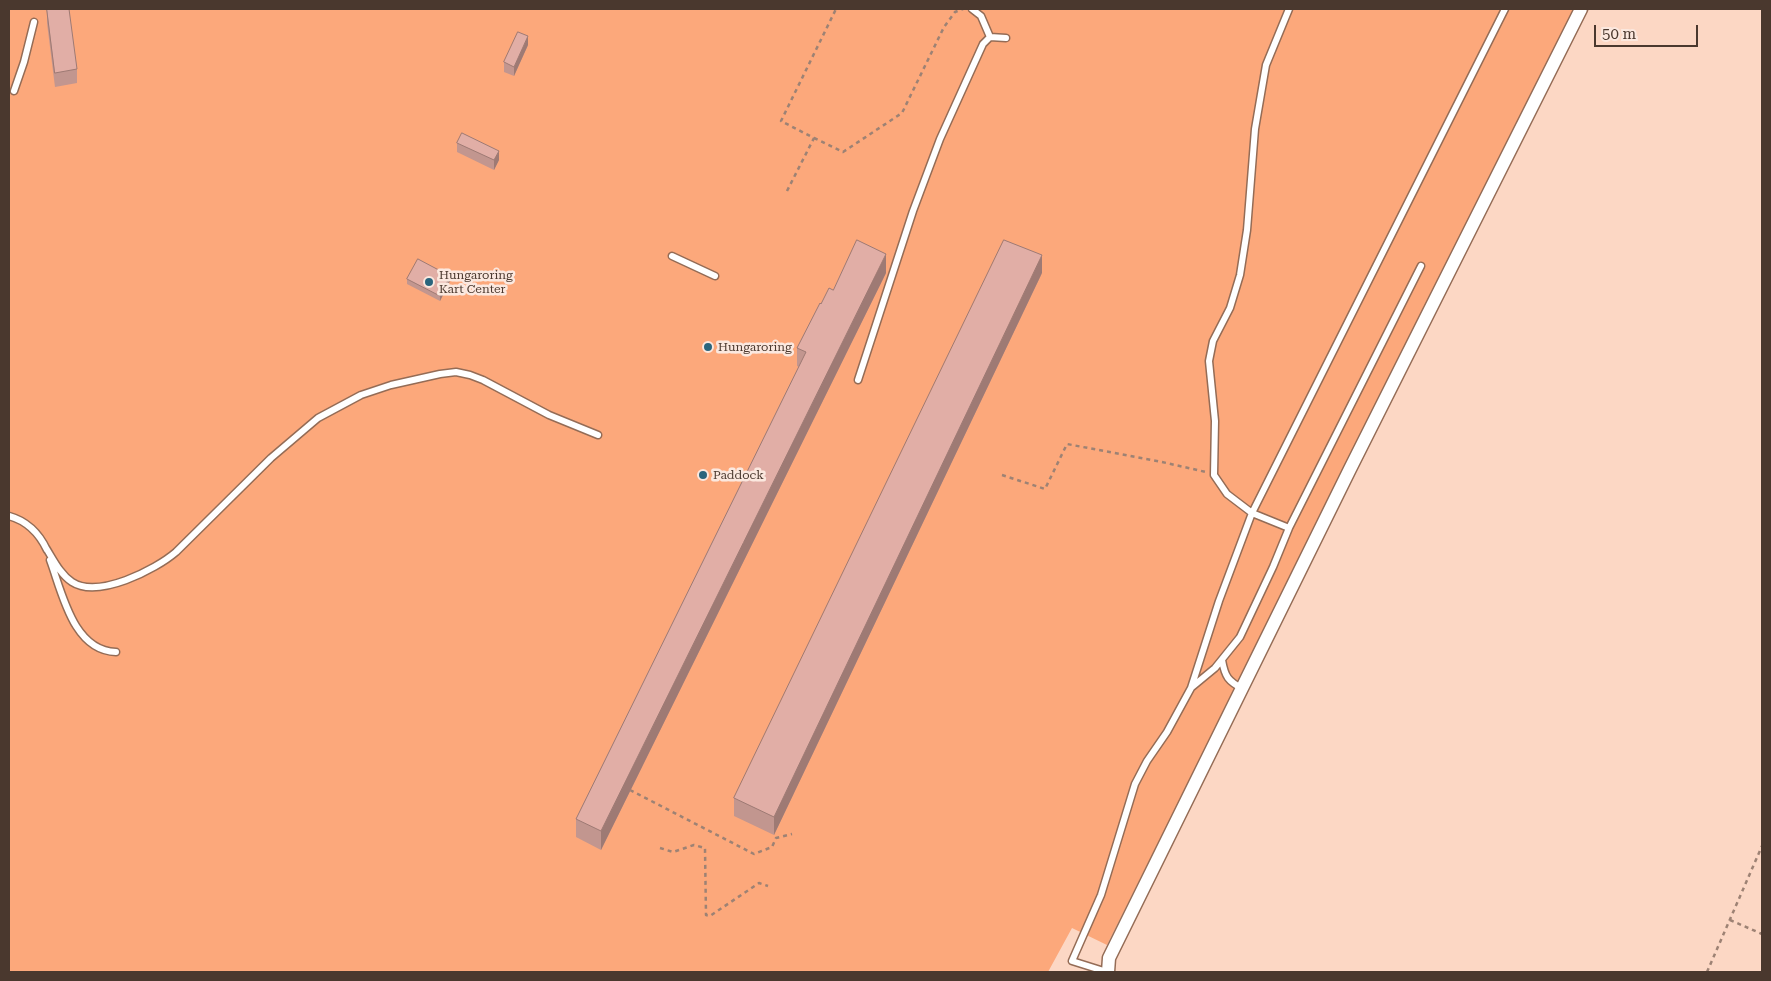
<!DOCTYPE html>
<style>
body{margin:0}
#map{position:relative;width:1771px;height:981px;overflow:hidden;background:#fcd7c4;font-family:"Roboto Serif",serif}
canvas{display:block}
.frame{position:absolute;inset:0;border:10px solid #4a382e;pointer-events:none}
.scale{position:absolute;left:1594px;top:25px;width:104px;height:22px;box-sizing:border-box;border:2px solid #4a382e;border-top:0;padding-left:6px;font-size:15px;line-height:18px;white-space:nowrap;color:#4a382e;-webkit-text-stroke:4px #fbe8df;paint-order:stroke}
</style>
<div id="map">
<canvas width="1771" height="981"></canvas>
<div class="frame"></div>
<div class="scale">50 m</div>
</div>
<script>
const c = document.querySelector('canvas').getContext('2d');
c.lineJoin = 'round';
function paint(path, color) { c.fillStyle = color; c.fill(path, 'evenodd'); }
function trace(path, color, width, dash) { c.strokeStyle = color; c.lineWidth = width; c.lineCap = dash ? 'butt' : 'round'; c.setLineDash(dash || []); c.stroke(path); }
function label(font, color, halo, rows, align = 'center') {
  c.font = font + ' "Roboto Serif",serif'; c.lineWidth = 5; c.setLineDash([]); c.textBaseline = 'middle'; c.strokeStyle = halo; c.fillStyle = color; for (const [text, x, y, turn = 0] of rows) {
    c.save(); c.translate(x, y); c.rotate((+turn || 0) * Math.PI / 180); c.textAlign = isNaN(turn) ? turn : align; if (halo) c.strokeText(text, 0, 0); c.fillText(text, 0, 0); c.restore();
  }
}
const green = new Path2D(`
 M9,9H1576L1107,945L1072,928L1048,972H9Z`);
const path = new Path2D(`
 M814,138L843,152L902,113L944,27L955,12L963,9
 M787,191L814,138L781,121L836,9
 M1002,475L1045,489L1067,444L1162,462L1206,472
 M630,790L754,854L772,847L776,838L792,834
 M660,848L673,852L694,845L705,848L706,915L710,916L759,883L768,886
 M1730,920L1762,934
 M1707,972L1762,846`);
const lane = new Path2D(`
 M972,9L981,16L990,37
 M14,91L24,62L34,22
 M672,256L715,276
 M858,380L913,211L940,139L983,44L990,37L1006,38
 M9,516C27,521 39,533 47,550
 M1289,528L1252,513L1227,494L1214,475L1215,421L1209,361L1213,341L1230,308L1240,275L1247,230L1255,129L1266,65L1289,9
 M46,548C53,559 60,574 72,582C98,599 155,570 176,552L271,458L318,418L361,395L391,385L440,374L456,372L470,375L483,380L549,415L598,435
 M50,560C62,592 73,651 116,652
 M1222,660C1225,677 1228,681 1243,689
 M1192,687L1215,668L1240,637L1273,567L1289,528L1421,266
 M1107,972L1072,961L1101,895L1135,784L1147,761L1167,732L1191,688L1219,601L1252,513L1505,9`);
const street = new Path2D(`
 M1108,972L1109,958L1350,469L1581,9`);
const wall = new Path2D(`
 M47,9L77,69V83L55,87L47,23Z
 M528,45L514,76L504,72V62Z
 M457,143L499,160L494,170L457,152Z
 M886,273L601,850L576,837V819L799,367L797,366V348L821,304L833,290Z
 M1042,273L774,835L734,816V798Z
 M407,279L450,281L440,301L407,284Z`);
const shadedWall = new Path2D(`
 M528,36V45L514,76V67Z
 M499,151V160L494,170V160Z
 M886,254V273L601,850V831Z
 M1042,255V273L774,835V817Z
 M450,276V281L440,301V296Z`);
const building = new Path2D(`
 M47,9H69L77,69L55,73Z
 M518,32L528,36L514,67L504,62Z
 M462,133L499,151L494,160L457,143Z
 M857,240L886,254L601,831L576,819L806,352L797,348L820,303L821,304L829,288L833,290Z
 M1004,240L1042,255L774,817L734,798Z
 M418,259L450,276L440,296L407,279Z`);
const markers = [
 [429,282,5,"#2a657d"],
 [708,347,5,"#2a657d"],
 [703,475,5,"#2a657d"]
];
const poiNames = [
 ["Hungaroring",439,275],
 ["Kart Center",439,289],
 ["Hungaroring",718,347],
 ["Paddock",713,475]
];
paint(green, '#fca87b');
trace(lane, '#946c56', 9);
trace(street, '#946c56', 15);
trace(path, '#9d8274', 2.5, [4, 4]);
trace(lane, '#fff', 6);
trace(street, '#fff', 12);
paint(wall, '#c2968f');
paint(shadedWall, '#9e7a74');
paint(building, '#e1aea6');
trace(building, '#9e7a74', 1);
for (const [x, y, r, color] of markers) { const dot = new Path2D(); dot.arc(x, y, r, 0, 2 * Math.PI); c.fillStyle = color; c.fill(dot); trace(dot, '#fbe8df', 2); }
label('12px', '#4a382e', '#fbe8df', poiNames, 'left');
</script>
